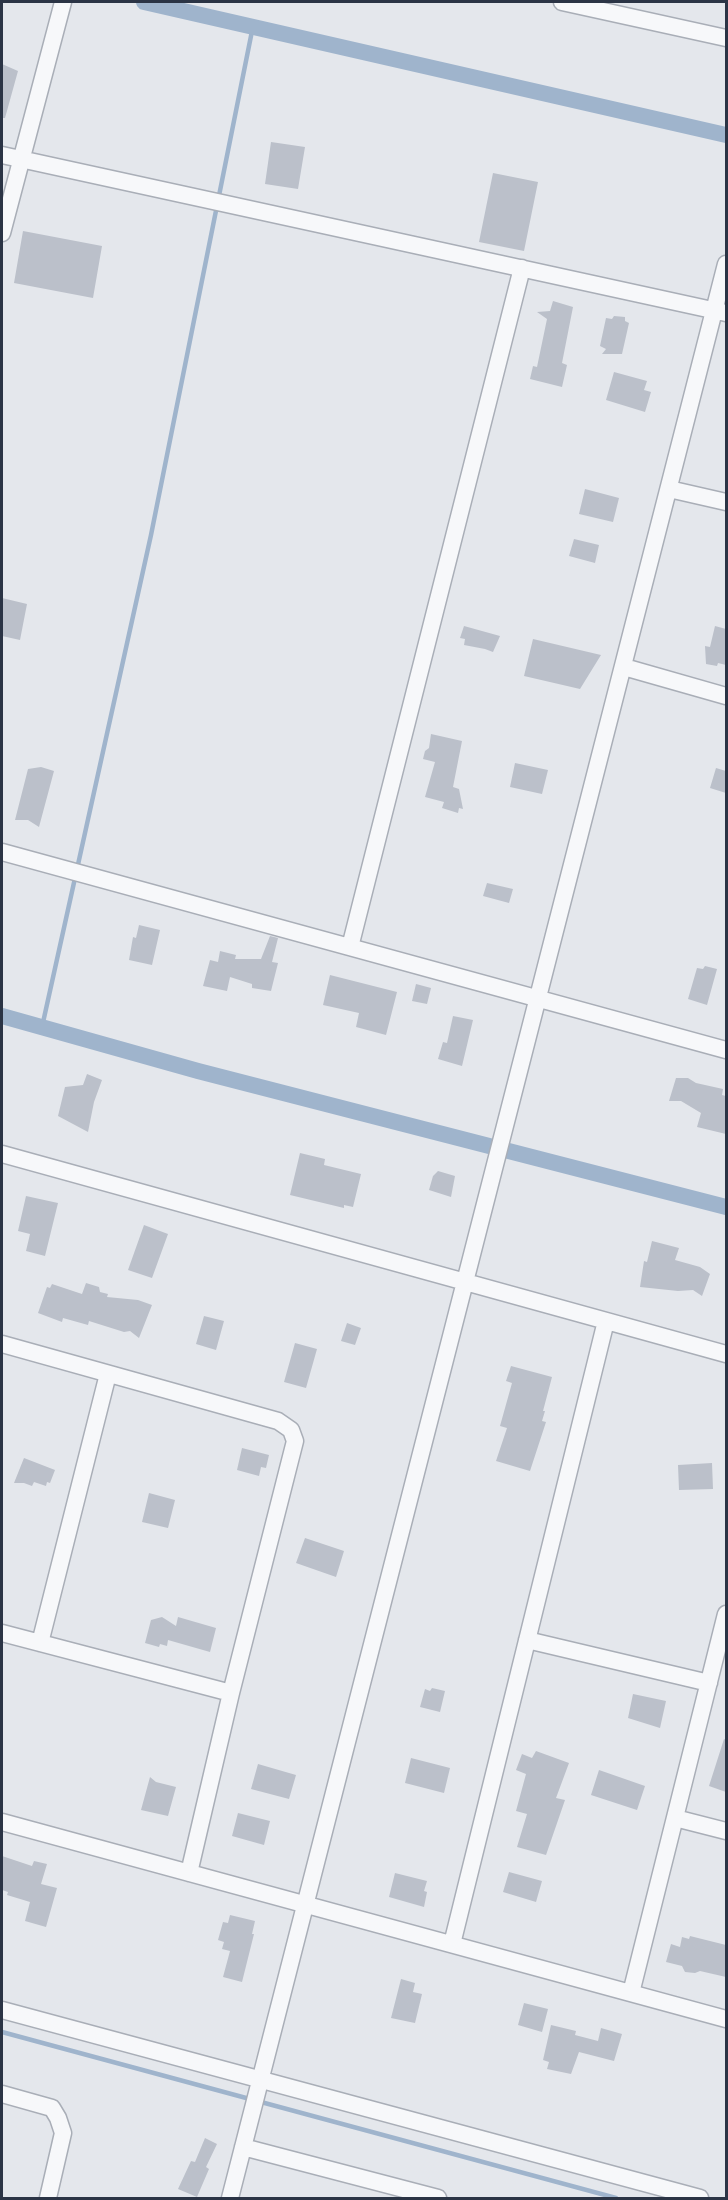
<!DOCTYPE html>
<style>
body{margin:0}
#map{position:relative;width:728px;height:2200px;overflow:hidden;background:#e4e7ec;font-family:Helvetica,sans-serif}
canvas{display:block}
.frame{position:absolute;inset:0;border:3px solid #2b3445;pointer-events:none}
</style>
<div id="map">
<canvas width="728" height="2200"></canvas>
<div class="frame"></div>
</div>
<script>
const c = document.querySelector('canvas').getContext('2d');
c.lineJoin = 'round';
function trace(path, color, width, dash) { c.strokeStyle = color; c.lineWidth = width; c.lineCap = dash ? 'butt' : 'round'; c.setLineDash(dash || []); c.stroke(path); }
function paint(path, color) { c.fillStyle = color; c.fill(path, 'evenodd'); }
const stream = new Path2D(`
 M42,1027L151,535L253,26
 M2,2032L616,2198`);
const canal = new Path2D(`
 M144,2L726,135
 M2,1016L198,1071L726,1207`);
const building = new Path2D(`
 M2,64L18,71L5,118H2Z
 M271,142L305,147L298,189L265,184Z
 M493,173L538,182L524,251L479,242Z
 M23,231L102,246L93,298L14,283Z
 M553,301L573,307L562,363L567,365L562,387L530,379L533,366L537,367L547,319L537,312L550,311Z
 M614,316L625,317V321L629,323L622,354H602L606,349L600,346L606,318L612,319Z
 M614,372L647,381L644,390L651,392L645,412L606,400Z
 M585,489L619,498L613,522L579,514Z
 M574,539L599,545L595,563L569,556Z
 M2,598L27,604L20,640L2,636Z
 M464,626L500,636L493,652L485,649L464,645L465,639L460,638Z
 M715,626L726,629V665L718,663L717,666L706,664L705,646L710,647Z
 M533,639L601,655L580,689L524,676Z
 M431,734L462,741L453,787L459,789L463,809L459,808L458,813L442,808L444,802L425,797L435,762L423,759L425,751L429,748Z
 M515,763L548,770L542,794L510,787Z
 M41,767L54,771L39,827L28,820H15L28,769Z
 M716,768L726,771V793L710,788Z
 M487,883L513,889L509,903L483,896Z
 M139,925L160,930L152,965L129,960L133,937L136,938Z
 M270,936L278,938L272,962L278,963L271,991L252,988V984L230,977L227,991L203,986L210,960L218,962L220,951L236,955L235,959H261Z
 M705,966L717,969L707,1005L688,999L697,968L703,969Z
 M330,975L397,992L386,1035L356,1027L359,1013L323,1005Z
 M416,984L431,988L427,1004L412,1001Z
 M453,1016L473,1020L462,1066L438,1059L443,1042L447,1043Z
 M87,1074L102,1080L94,1102L88,1132L58,1116L65,1087L83,1085Z
 M676,1078H688L696,1083L723,1089L722,1095L726,1096V1134L697,1127L701,1113L681,1101H669Z
 M300,1153L325,1159L324,1165L361,1174L353,1207L344,1205V1208L290,1195Z
 M438,1171L455,1176L451,1197L429,1190L433,1176Z
 M26,1196L58,1203L45,1256L26,1251L30,1234L18,1231Z
 M144,1225L168,1234L152,1278L128,1270Z
 M652,1241L679,1248L675,1260L700,1267L710,1274L702,1296L693,1290L678,1291L640,1287L644,1261L647,1262Z
 M86,1283L99,1287L100,1292L108,1294L107,1297L138,1300L152,1305L139,1338L130,1331L124,1332L89,1321L88,1325L63,1318L62,1322L38,1313L47,1287L50,1288L52,1284L82,1294Z
 M204,1316L224,1321L216,1350L196,1344Z
 M347,1323L361,1328L355,1345L341,1341Z
 M295,1343L317,1349L306,1388L284,1382Z
 M511,1366L552,1377L543,1411H545L542,1421L546,1422L530,1471L496,1461L507,1428L500,1426L512,1383L506,1381Z
 M242,1448L269,1455L266,1468L261,1467L259,1476L237,1470Z
 M24,1458L55,1470L50,1483L47,1482L46,1486L34,1482L32,1486L24,1483H14Z
 M712,1463L713,1489L679,1490L678,1465Z
 M149,1493L175,1500L168,1528L142,1522Z
 M305,1538L344,1551L336,1577L296,1563Z
 M162,1617L176,1626L178,1617L216,1628L210,1652L168,1640L167,1646L160,1644L159,1647L145,1643L151,1620Z
 M432,1688L445,1691L440,1712L420,1707L425,1689L430,1691Z
 M633,1694L666,1701L660,1728L628,1718Z
 M724,1739L726,1740V1792L709,1786Z
 M536,1751L569,1763L556,1798L565,1800L546,1855L517,1847L527,1814L516,1811L526,1774L516,1770L522,1754L532,1758Z
 M411,1758L450,1768L444,1793L405,1783Z
 M258,1764L296,1775L289,1799L251,1789Z
 M599,1770L645,1786L637,1810L591,1795Z
 M150,1777L156,1782L176,1787L168,1816L141,1810Z
 M238,1813L270,1821L264,1845L232,1836Z
 M2,1856L32,1866L34,1861L47,1864L41,1884L57,1888L46,1927L25,1921L30,1902L7,1895L8,1892L2,1890Z
 M509,1872L542,1881L536,1902L503,1892Z
 M395,1873L427,1881L424,1891L427,1892L424,1907L389,1897Z
 M230,1915L255,1921L252,1934H254L242,1982L223,1977L230,1951L222,1949L224,1942L218,1940L223,1922L228,1923Z
 M690,1936L726,1945V1977L700,1971L695,1973L685,1972L682,1966L666,1962L671,1944L680,1947L682,1937L689,1939Z
 M401,1979L415,1983L413,1992L422,1994L415,2023L391,2018Z
 M524,2003L548,2009L542,2032L518,2025Z
 M551,2025L576,2031L575,2035L598,2041L601,2028L622,2034L614,2061L579,2052L571,2074L547,2069L549,2062L543,2060Z
 M205,2138L217,2144L206,2167L209,2169L197,2197L178,2189L191,2161L195,2162Z`);
const street = new Path2D(`
 M562,2L726,38
 M2,155L726,313
 M2,233L63,2
 M669,489L726,502
 M624,667L726,696
 M2,852L726,1050
 M350,947L522,268
 M2,1154L726,1354
 M2,1344L278,1421L291,1430L295,1441L231,1693L189,1873
 M2,1633L231,1693
 M527,1640L709,1683
 M40,1643L108,1374
 M675,1818L726,1831
 M2,1822L726,2019
 M452,1944L606,1321
 M631,1993L726,1614
 M2,2010L700,2198
 M2,2094L52,2108L58,2118L63,2133L48,2198
 M243,2147L438,2198
 M230,2198L726,264`);
trace(stream, '#9fb4cc', 4.5);
trace(canal, '#9fb4cc', 16);
paint(building, '#bbc0ca');
trace(street, '#a9aeb7', 19);
trace(street, '#f7f8fa', 16);
</script>
